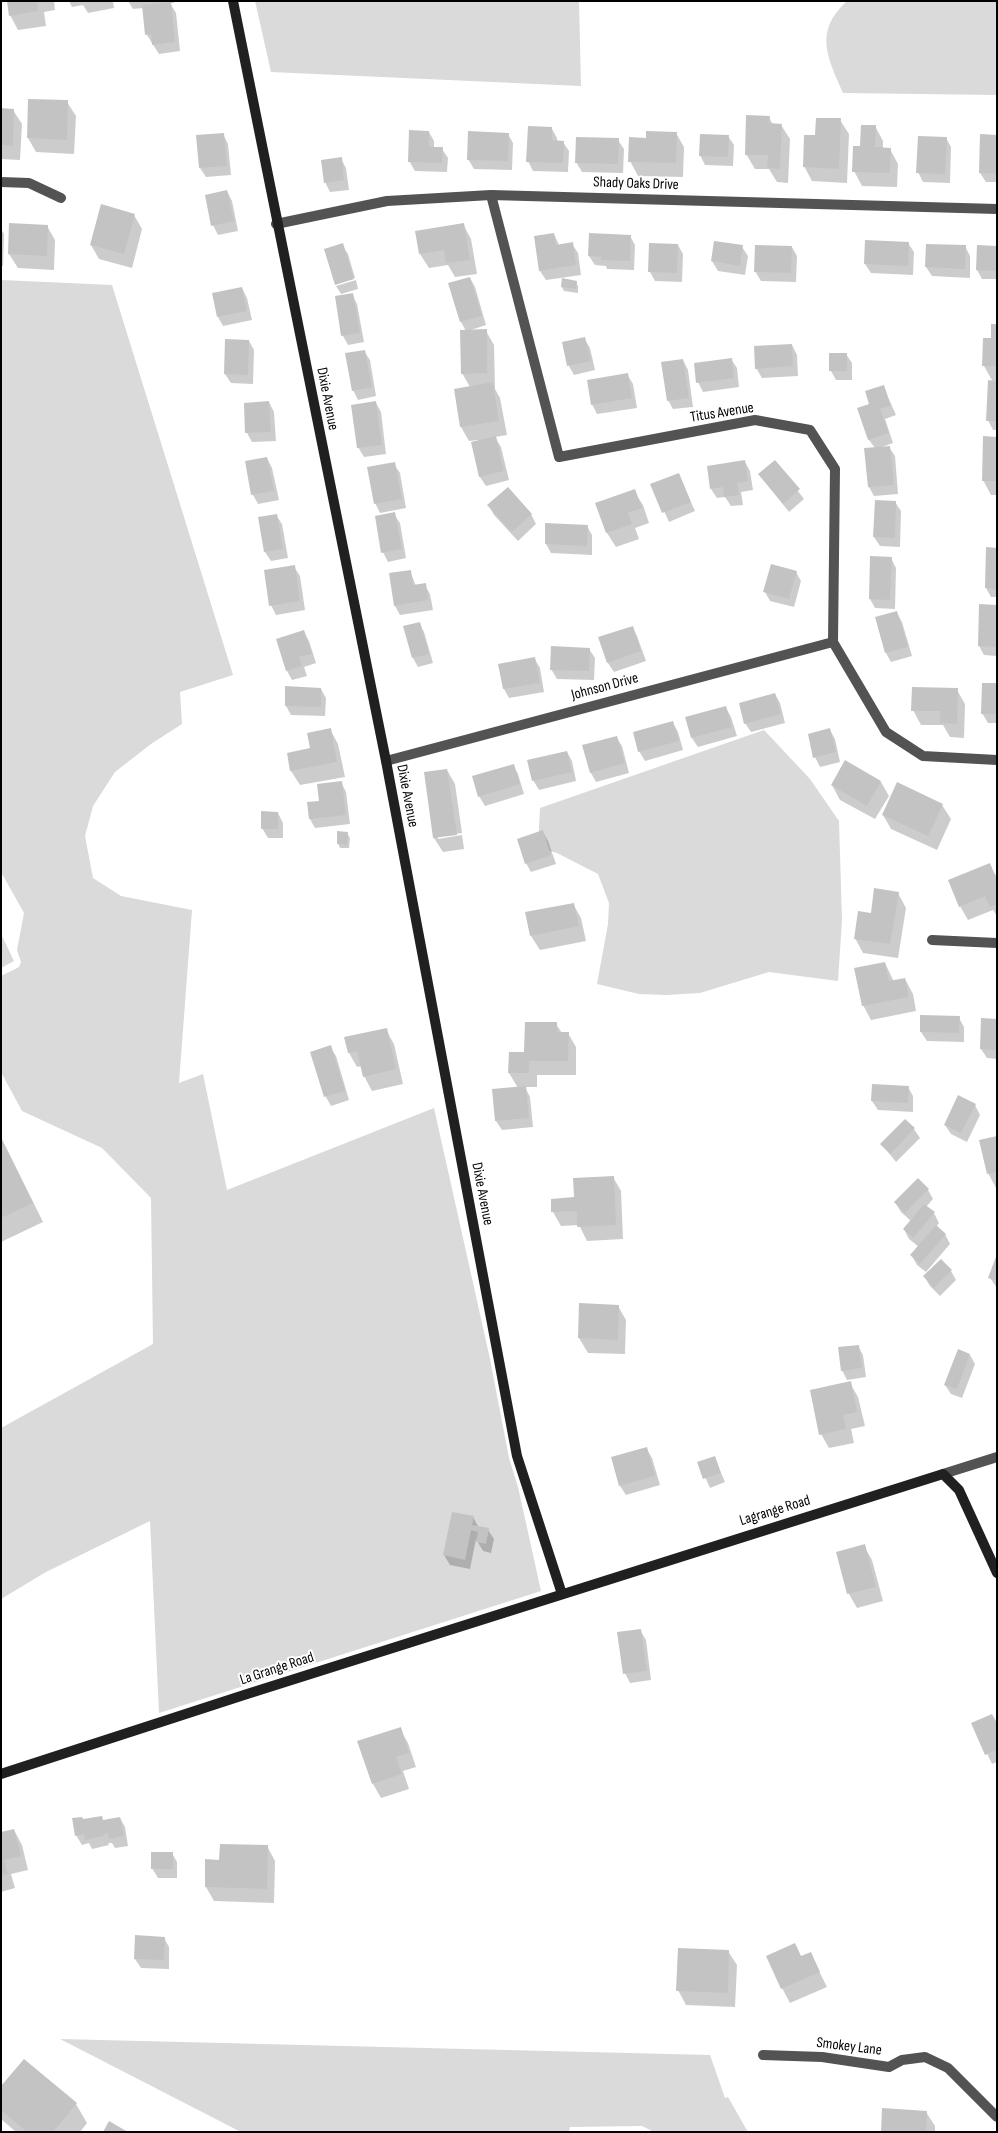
<!DOCTYPE html>
<style>
body{margin:0}
#map{position:relative;width:998px;height:2133px;overflow:hidden;background:#fff;font-family:"Sofia Sans Condensed",sans-serif}
canvas{display:block}
.frame{position:absolute;inset:0;border:2px solid #000;pointer-events:none}
</style>
<div id="map">
<canvas width="998" height="2133"></canvas>
<div class="frame"></div>
</div>
<script>
const c = document.querySelector('canvas').getContext('2d');
c.lineJoin = 'round';
function paint(path, color) { c.fillStyle = color; c.fill(path, 'evenodd'); }
function trace(path, color, width, dash) { c.strokeStyle = color; c.lineWidth = width; c.lineCap = dash ? 'butt' : 'round'; c.setLineDash(dash || []); c.stroke(path); }
function label(font, color, halo, rows, align = 'center') {
  c.font = font + ' "Sofia Sans Condensed",sans-serif'; c.lineWidth = 4; c.setLineDash([]); c.textBaseline = 'middle'; c.strokeStyle = halo; c.fillStyle = color; for (const [text, x, y, turn = 0] of rows) {
    c.save(); c.translate(x, y); c.rotate((+turn || 0) * Math.PI / 180); c.textAlign = isNaN(turn) ? turn : align; if (halo) c.strokeText(text, 0, 0); c.fillText(text, 0, 0); c.restore();
  }
}
const green = new Path2D(`
 M255,1H579L581,86L271,72Z
 M847,1H997V95L843,93C828,58 813,32 847,1Z
 M1,280L112,285L233,675L180,692L182,724L151,744L115,772L93,806L85,836L93,878L121,896L192,910L179,1083L203,1074L227,1190L434,1108L490,1359L509,1458L518,1487L541,1591L159,1713L150,1521L46,1572L1,1599V1428L153,1344L151,1198L102,1148L22,1111L1,1072V976L19,967L21,962L17,950L24,913L1,872Z
 M764,730L810,779L839,821L842,920L838,981L769,972L700,993L666,995L639,994L597,984L608,924L609,903L598,874L557,853L538,848L540,808Z
 M1,934L14,961L1,968Z
 M60,2039L710,2055L725,2098L728,2097L748,2132H654L642,2126L570,2127L569,2132H241Z`);
const shadow = new Path2D(`
 M8,1H54L55,10L44,12L46,26L18,30L10,15Z
 M69,1H113L114,8L88,13L83,5L72,7Z
 M128,1H173L174,3H170L176,13L180,51L159,54L147,35L144,8L133,9Z
 M30,100L67,102L76,116L74,154L36,152L28,138Z
 M1,109L13,110L22,124L20,160L1,159Z
 M769,117L773,125H781L790,139L788,183L777,182L769,169H755L746,154Z
 M840,120L849,134L847,183L812,181L804,166L816,136Z
 M875,126L883,141V149H890L898,164L897,187L862,186L854,171L862,147Z
 M552,129L557,138V142H563L569,151L568,172L533,171L528,161Z
 M429,132L434,141V148L442,149L448,158L447,172L415,171L409,161Z
 M676,133L684,147L683,177L638,176L630,161L647,139Z
 M223,134L228,144L231,175L206,177L200,168L197,137Z
 M508,134L513,143L512,170L474,169L468,159Z
 M728,136L734,145L733,166L705,165L700,155Z
 M997,136V182H986L980,173Z
 M946,138L951,147L950,183L923,182L918,172Z
 M618,140L624,149L623,173L582,172L576,162Z
 M341,159L346,168L349,190L330,192L325,182Z
 M227,191L232,201L238,231L218,235L213,225Z
 M134,215L142,229L132,268L99,259L91,245Z
 M463,224L471,239L477,274L455,277L448,265L429,268L420,254Z
 M47,226L55,240L54,270L18,268L9,254Z
 M1,229L4,234L3,266H1Z
 M554,234L559,245L572,244L578,253L581,275L546,280L540,271Z
 M630,236L635,245L634,270L607,269L606,266L595,265L589,256Z
 M715,243L742,247L748,256L745,275L718,271L712,261Z
 M908,243L914,252L913,275L871,273L865,264Z
 M651,244L678,245L683,254L682,282L655,281L650,272Z
 M342,245L348,254L355,278L336,283V285L325,250Z
 M965,246L970,256V278L932,276L926,267Z
 M792,247L797,256L796,282L761,281L755,271Z
 M997,247V279H982L977,270Z
 M470,278L475,287L486,325L471,330L486,331L494,345L495,389L500,398L507,435L495,437L501,447L509,480L486,486L480,477L478,440L469,441L461,427L455,390L470,387L462,373L466,331L461,322L450,284Z
 M356,280L358,289L341,294L336,286Z
 M576,282L578,286V293L564,291L562,287Z
 M242,288L247,298L252,320L223,326L218,317Z
 M352,294L357,304L364,342L348,345L343,336L336,297Z
 M997,325V430H993L988,420L993,382L984,366Z
 M584,338L590,348L595,370L574,375L569,366Z
 M227,340L249,341L254,350L253,384L231,383L225,374Z
 M792,345L797,355L798,376L762,378L756,368Z
 M364,351L370,360L376,396L358,400L353,390Z
 M830,354H846L852,363V380H836L831,371Z
 M731,359L737,368L739,387L703,392L698,382Z
 M683,360L688,370L693,407L673,409L668,400Z
 M627,374L633,384L637,408L597,414L592,404Z
 M883,386L896,415L885,419L893,443L882,447H889L895,456L898,494L874,496L869,487L875,448L869,440L859,409L870,405Z
 M269,402L274,412L276,441L252,442L247,433Z
 M376,403L381,412L386,454L364,457L358,447Z
 M997,438V495H991L983,480Z
 M267,458L272,468L279,500L258,504L253,495L246,462Z
 M775,461L804,499L789,512L759,474Z
 M745,462L750,471L753,490L741,492L743,505L731,506L725,497L717,498L711,489Z
 M394,464L400,473L406,508L380,513L375,503Z
 M678,474L695,511L669,522L652,485Z
 M634,491L643,505L649,523L635,528L639,539L616,547L607,533L597,504Z
 M876,501L895,502L901,511L900,547L880,546L874,537Z
 M489,506L531,514L536,524L518,541L494,515Z
 M394,514L400,523L406,558L388,562L383,552Z
 M276,515L282,524L288,558L271,561L265,552L259,518Z
 M547,524L587,526L592,535V555L551,553L546,544Z
 M997,549V597H991L986,588Z
 M891,558L896,568L895,609L875,608L870,599Z
 M294,567L300,576L305,610L276,615L271,605Z
 M410,571L416,586L425,585L430,594L433,610L400,615L395,606Z
 M796,572L801,581L794,607L770,601L765,592Z
 M980,605L997,606V656L984,655L979,646Z
 M897,613L902,622L912,656L891,662L886,653Z
 M419,623L424,632L433,663L418,667L413,658L404,627Z
 M632,627L637,636L646,661L614,672L608,663L600,638Z
 M304,632L309,641L316,663L304,667L307,676L292,680L287,671Z
 M589,649L595,658L594,680L557,679L551,669Z
 M534,658L540,668L544,692L509,698L504,689L499,665Z
 M997,685V723H988L982,713Z
 M321,689L326,698L325,716L291,715L286,706Z
 M957,690L965,704L964,738L950,737L943,725H921L913,710Z
 M775,694L780,703L785,723L751,732L745,723Z
 M726,708L731,717L737,736L698,747L692,738Z
 M673,723L678,732L683,750L645,761L639,751Z
 M330,729L338,744L345,777L300,785L291,771L288,754L311,749Z
 M830,730L835,739L840,762L820,767L815,757Z
 M616,737L622,746L629,773L596,782L591,773L584,746Z
 M567,752L572,761L576,781L539,790L533,780Z
 M845,762L881,782L889,796L875,819L840,800L832,785Z
 M513,765L518,774L524,794L485,806L479,796Z
 M447,770L455,784L462,833L438,836V839L462,835L464,849L443,852L434,838L425,773Z
 M341,782L346,792L350,824L315,828L310,819L320,802Z
 M942,805L951,819L937,850L891,829L883,815Z
 M278,813L283,823V838H268L262,828Z
 M543,832L548,841L556,864L531,872L526,863Z
 M347,833L350,838L349,848H340L338,843Z
 M989,865L997,877V916L993,910L968,920L960,906Z
 M898,893L906,908L898,958L863,953L855,938L872,914Z
 M573,904L581,918L586,941L540,950L531,936Z
 M885,963L894,982L905,979L913,994L916,1011L871,1020L863,1005Z
 M959,1018L964,1027V1042L927,1041L921,1032Z
 M997,1020V1059L987,1058L981,1049Z
 M556,1024L562,1033H568L576,1047V1075H537V1087H525L530,1097L533,1127L502,1130L496,1121L518,1088L509,1073L526,1053Z
 M386,1030L394,1044L403,1084L372,1091L364,1076L362,1066L357,1067L349,1053L346,1038Z
 M330,1047L336,1056L349,1100L331,1106L326,1097Z
 M873,1086L908,1087L913,1096V1112L878,1110L872,1101Z
 M975,1105L980,1115L967,1142L951,1134L945,1125Z
 M905,1120L914,1129L920,1138L896,1162L882,1144Z
 M1,1137L43,1222L1,1242Z
 M997,1138V1188H996L988,1173Z
 M613,1177L621,1191L623,1239L587,1241L579,1225L561,1226L553,1212Z
 M928,1190L933,1199L926,1207L934,1213L939,1223L936,1227L945,1234L950,1244L926,1272L917,1265L912,1256L919,1247L909,1239L904,1229L911,1221L901,1212L895,1202Z
 M997,1257V1288L990,1278Z
 M941,1261L951,1271L956,1280L940,1296L930,1286L924,1276Z
 M581,1305L618,1306L626,1320L625,1354L588,1353L579,1338Z
 M858,1346L863,1355L866,1377L847,1380L842,1370Z
 M970,1355L975,1364L962,1398L951,1394L945,1385Z
 M850,1383L858,1397L865,1426L851,1429L854,1443L829,1448L821,1434Z
 M646,1448L652,1458L660,1485L626,1495L620,1486L612,1458Z
 M714,1457L725,1482L710,1488L699,1463Z
 M473,1517L479,1528L488,1530L494,1539L491,1553L483,1551L476,1539L470,1569L450,1565L444,1555Z
 M864,1546L872,1560L883,1601L857,1608L849,1594L837,1553Z
 M640,1630L646,1640L651,1680L630,1683L625,1673Z
 M973,1724H997V1762L992,1764Z
 M400,1729L408,1743L416,1767L403,1771L409,1789L381,1798L373,1784Z
 M101,1817L104,1821L120,1818L125,1827L128,1846L115,1848L112,1843H108L109,1845L92,1849L89,1843L82,1845L76,1835L83,1820Z
 M14,1830L22,1845L28,1870L11,1874L15,1888L1,1892V1833Z
 M267,1846L275,1861L274,1903L214,1901L206,1887L221,1861Z
 M172,1853L177,1862V1878H158L152,1868Z
 M164,1938L169,1947V1969L141,1968L135,1959Z
 M728,1951L737,1965L735,2007L686,2005L678,1990Z
 M810,1953L827,1987L790,2003L782,1988L801,1957Z
 M1,2088L76,2104L87,2123L80,2132H16L1,2119Z
 M926,2112L935,2126V2132H882Z`);
const building = new Path2D(`
 M7,1H37L38,11L9,16Z
 M171,2L175,42L152,45L151,34L145,35L142,5Z
 M28,99L68,100L67,140L27,138Z
 M1,108L14,109L13,146L1,145Z
 M746,115L770,116L769,123L782,124L780,169L767,168L768,155H745Z
 M816,118H841L839,169L803,167L804,135H815Z
 M861,125H876L875,147L891,148L890,173L852,172L853,146H860Z
 M528,126L552,127V140L564,141L563,163L526,162Z
 M409,130L429,131V147H443L442,163L408,162Z
 M468,131L509,133L508,161L467,160Z
 M646,131L677,132L676,163L628,162L629,137L646,138Z
 M224,133L227,166L199,168L196,135Z
 M700,134L729,135L728,157L699,156Z
 M980,134L997,135V174L979,173Z
 M918,136L947,137L945,174L916,173Z
 M576,137L619,138L618,164L575,163Z
 M342,157L344,180L324,183L321,160Z
 M227,190L234,221L211,226L205,195Z
 M101,204L135,214L124,254L90,245Z
 M9,223L48,225L47,256L8,254Z
 M464,223L470,260L446,263L444,250L419,254L415,231Z
 M554,233L556,245L573,242L576,265L539,271L534,236Z
 M589,233L631,235L630,261L601,260V257L588,256Z
 M865,240L909,242L908,266L864,264Z
 M714,241L743,245L740,266L711,261Z
 M343,243L354,279L335,285L324,249Z
 M649,243L678,244L677,273L648,272Z
 M926,244L966,245L965,269L925,267Z
 M755,245L792,246L791,273L754,272Z
 M977,245L997,246V271L976,270Z
 M470,277L482,316L460,322L448,283Z
 M562,278L577,281L576,289L561,287Z
 M242,287L247,311L217,317L212,293Z
 M353,293L360,333L341,336L335,296Z
 M991,324H997V366H982L983,338H991Z
 M487,329V373L461,374L460,330Z
 M585,337L591,361L567,366L562,342Z
 M225,339L249,340L248,375L224,374Z
 M792,344L793,366L755,369L754,346Z
 M365,350L372,387L352,391L345,353Z
 M829,353H847V371H829Z
 M732,358L734,378L696,383L694,363Z
 M683,359L689,398L667,401L661,362Z
 M628,373L632,398L591,405L587,380Z
 M988,380L997,381V421H986Z
 M493,382L499,421L460,427L454,389Z
 M884,385L891,406L880,409L889,433L868,440L857,408L869,404L865,391Z
 M269,401L271,432L245,433L244,403Z
 M376,401L382,445L357,448L351,405Z
 M496,436L504,471L479,477L471,442Z
 M983,436L997,437V481H982Z
 M890,446L894,485L868,487L864,448Z
 M267,457L274,491L251,495L245,461Z
 M745,460L748,481L737,483L739,495L724,497L723,487L710,489L707,466Z
 M775,460L800,489L783,504L758,474Z
 M395,462L402,499L374,504L367,467Z
 M679,473L691,502L662,513L650,484Z
 M508,487L532,514L512,532L487,505Z
 M635,489L642,508L628,513L632,524L606,533L595,503Z
 M875,500L896,501L895,538L873,537Z
 M395,512L402,549L381,553L375,516Z
 M277,514L283,549L264,552L258,517Z
 M545,523L588,525L587,546L545,544Z
 M986,547L997,548V589L985,588Z
 M870,556L892,557L890,600L869,599Z
 M771,564L797,571L789,599L763,592Z
 M295,565L300,601L269,606L264,570Z
 M411,570L413,585L426,583L428,600L394,606L389,573Z
 M979,604L997,605V647L978,646Z
 M897,611L908,647L885,653L875,617Z
 M420,622L429,654L412,658L403,626Z
 M633,626L641,651L607,663L598,637Z
 M304,630L312,654L299,657L302,666L286,671L276,639Z
 M551,646L590,648L589,671L550,670Z
 M535,657L540,683L503,689L498,664Z
 M982,683H997V714H981Z
 M285,686L321,688V707L285,706Z
 M912,687L958,688L957,724L940,723V711H911Z
 M775,693L781,714L744,724L739,703Z
 M726,706L732,727L691,738L685,717Z
 M673,721L679,741L638,752L633,732Z
 M331,728L337,762L290,771L287,753L310,748L307,733Z
 M830,728L836,752L813,758L808,734Z
 M617,736L625,763L590,773L582,745Z
 M567,751L572,772L532,781L527,760Z
 M845,760L881,781L867,806L831,785Z
 M514,764L520,784L478,797L472,776Z
 M447,769L457,835L433,838L424,772Z
 M342,781L346,815L309,819L307,802L319,801L317,784Z
 M897,782L943,804L928,836L882,815Z
 M261,811L278,812V829H261Z
 M543,830L551,855L525,864L517,839Z
 M337,831L348,832L347,845L337,844Z
 M990,863L997,880V904L990,907L985,896L959,907L948,880Z
 M874,888L899,892L890,944L854,939L858,911L871,913Z
 M574,903L579,926L530,936L525,912Z
 M885,962L889,981L905,978L909,997L862,1006L854,968Z
 M920,1015L960,1016L959,1033L920,1032Z
 M981,1018L997,1019L996,1050L980,1049Z
 M525,1022H557V1032H569L568,1061H529V1073H508L509,1052H524Z
 M387,1028L396,1069L363,1077L357,1051L348,1053L344,1037Z
 M331,1045L345,1091L324,1097L310,1052Z
 M872,1084L909,1086L908,1103L871,1101Z
 M526,1086L529,1118L495,1121L492,1089Z
 M958,1095L976,1104L961,1133L944,1125Z
 M905,1119L915,1128L890,1154L880,1144Z
 M997,1136V1172L987,1174L979,1140Z
 M1,1138L33,1203L1,1218Z
 M614,1176L616,1225L577,1227V1211L551,1212V1199L574,1197L573,1178Z
 M918,1178L929,1189L905,1213L894,1202Z
 M924,1204L935,1212L913,1238L903,1229Z
 M936,1225L946,1234L920,1264L910,1255Z
 M997,1254V1281L988,1278Z
 M941,1259L952,1270L934,1288L923,1276Z
 M579,1303L619,1305L618,1340L578,1338Z
 M859,1345L862,1368L841,1371L838,1347Z
 M958,1349L970,1354L957,1389L944,1385Z
 M851,1381L857,1412L843,1415L846,1429L819,1435L810,1390Z
 M647,1447L655,1476L619,1486L611,1457Z
 M715,1456L721,1473L703,1479L697,1462Z
 M452,1512L474,1516L472,1525L489,1528L486,1544L476,1542L478,1532L471,1530L465,1560L443,1555Z
 M865,1544L876,1587L847,1594L836,1552Z
 M641,1629L647,1671L623,1674L617,1632Z
 M992,1714L997,1723V1750L985,1755L971,1723Z
 M401,1727L409,1753L396,1757L402,1774L372,1784L357,1741Z
 M102,1816L103,1820L120,1817L124,1836L109,1839L108,1833L104,1834V1836L85,1840L84,1834L75,1836L72,1818L82,1817L83,1819Z
 M14,1829L21,1856L4,1860L8,1874L1,1876V1832Z
 M220,1844L268,1845L267,1889L205,1887V1859L219,1860Z
 M151,1852H173V1869H151Z
 M135,1935L165,1937L164,1960L134,1959Z
 M795,1943L801,1956L811,1952L820,1972L781,1989L766,1956Z
 M678,1948L729,1950L728,1993L676,1991Z
 M24,2059L77,2103L53,2132H27L1,2110V2086Z
 M882,2108L927,2111L926,2132H881Z
 M109,2121L128,2132H103Z`);
const street = new Path2D(`
 M1,182L29,183L61,198
 M491,195L559,457L755,420L810,430L835,469L833,642L886,732L923,756L997,760
 M276,224L387,201L491,195L997,209
 M386,761L833,642
 M932,940L997,943
 M943,1474L997,1457
 M763,2055L822,2057L889,2067L902,2060L925,2057L948,2068L997,2117`);
const secondary = new Path2D(`
 M233,1L386,761L517,1456L562,1594
 M1,1774L244,1695L943,1474L959,1490L997,1573`);
const streetNames = [
 ["Shady Oaks Drive",636,184,2],
 ["Dixie Avenue",327,399,79],
 ["Titus Avenue",722,413,-9],
 ["Johnson Drive",605,687,-15],
 ["Dixie Avenue",407,796,79],
 ["Dixie Avenue",482,1194,79],
 ["Lagrange Road",775,1511,-17],
 ["La Grange Road",277,1669,-18],
 ["Smokey Lane",849,2047,7]
];
paint(green, '#dadada');
paint(shadow, '#0003');
paint(building, '#c3c3c3');
trace(street, '#535353', 10);
trace(secondary, '#202020', 10);
label('15px', '#000', '#fff', streetNames);
</script>
